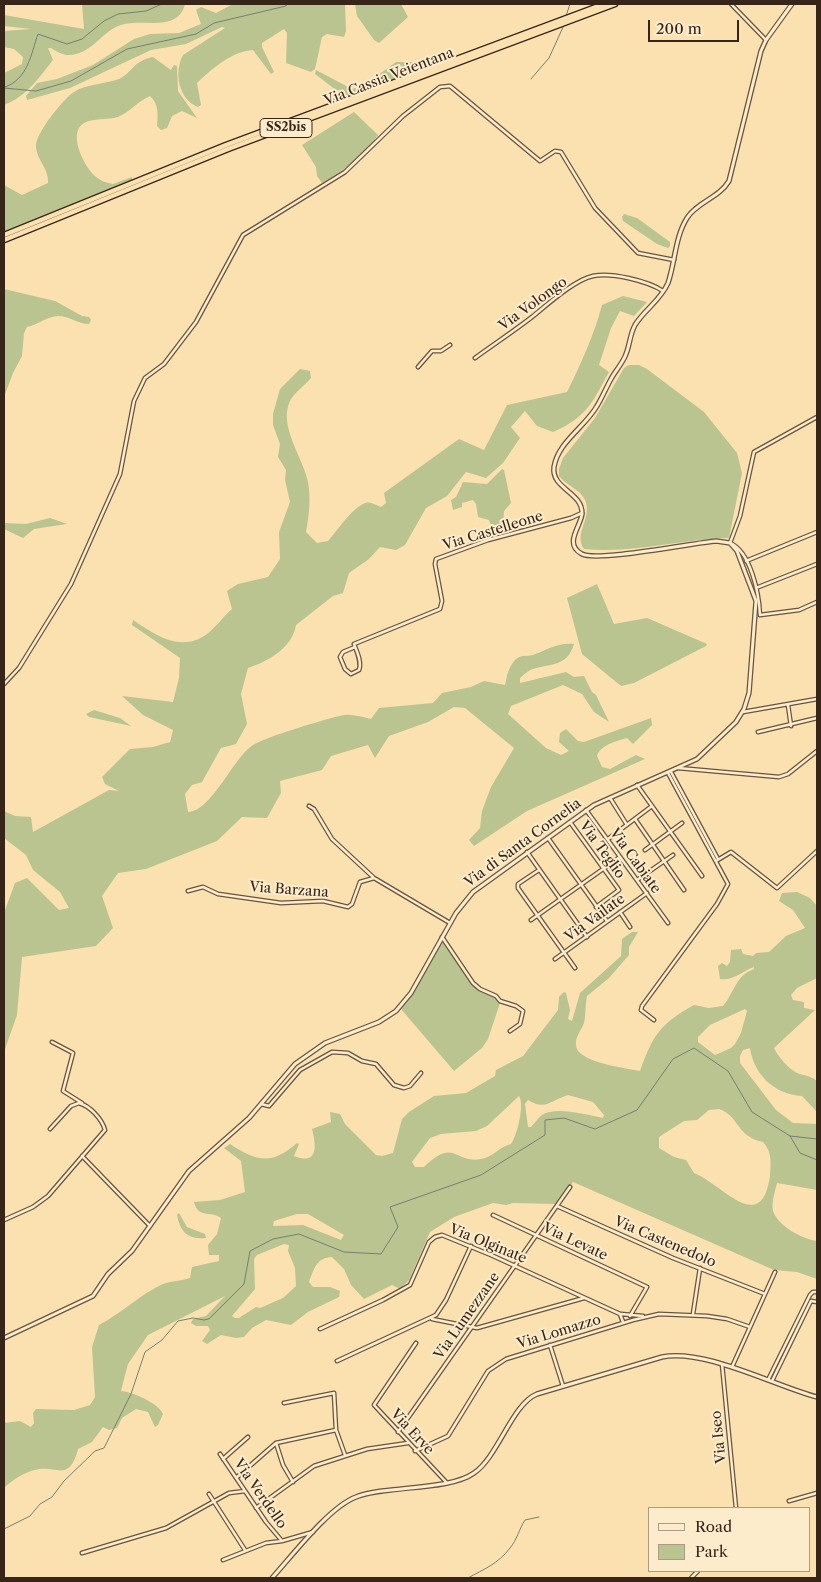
<!DOCTYPE html>
<style>
body{margin:0}
#map{position:relative;width:821px;height:1582px;overflow:hidden;background:#fbe1b0;font-family:"Libre Caslon Text",serif}
canvas{display:block}
.frame{position:absolute;inset:0;border:5px solid #372519;pointer-events:none}
.legend{position:absolute;left:648px;top:1507px;width:162px;height:65px;box-sizing:border-box;background:#fceccc;border:1px solid #ad9c84;margin:0;padding:6px 9px;list-style:none;font-size:15px;color:#372519}
.legend li{display:flex;align-items:center;gap:10px;height:25px}
.legend b{width:25px;border:1px solid #ad9c84}
.scale{position:absolute;left:648px;top:20px;width:91px;height:22px;box-sizing:border-box;border:2px solid #372519;border-top:0;padding-left:6px;font-size:15px;line-height:18px;white-space:nowrap;color:#372519;-webkit-text-stroke:4px #fceccc;paint-order:stroke}
</style>
<div id="map">
<canvas width="821" height="1582"></canvas>
<div class="frame"></div>
<ul class="legend">
<li><b style="height:6px;background:#fceccc"></b>Road</li>
<li><b style="height:14px;background:#b9c490"></b>Park</li>
</ul>
<div class="scale">200 m</div>
</div>
<script>
const c = document.querySelector('canvas').getContext('2d');
c.lineJoin = 'round';
function paint(path, color) { c.fillStyle = color; c.fill(path, 'evenodd'); }
function trace(path, color, width, dash) { c.strokeStyle = color; c.lineWidth = width; c.lineCap = dash ? 'butt' : 'round'; c.setLineDash(dash || []); c.stroke(path); }
function label(font, color, halo, rows, align = 'center') {
  c.font = font + ' "Libre Caslon Text",serif'; c.lineWidth = 4; c.setLineDash([]); c.textBaseline = 'middle'; c.strokeStyle = halo; c.fillStyle = color; for (const [text, x, y, turn = 0] of rows) {
    c.save(); c.translate(x, y); c.rotate((+turn || 0) * Math.PI / 180); c.textAlign = isNaN(turn) ? turn : align; if (halo) c.strokeText(text, 0, 0); c.fillText(text, 0, 0); c.restore();
  }
}
const green = new Path2D(`
 M82,4H185C178,33 143,18 121,25C104,30 94,50 76,54C66,57 59,53 51,48H48L53,60C38,79 27,96 4,105V73L22,64L23,57L14,49L4,47V31L31,29L4,26V15L84,29Z
 M233,4H345L346,31L344,37L327,34L322,37L315,69L311,72L286,63L287,33L284,29L262,43V47L274,72L271,74L253,50C232,51 212,69 197,83L201,105L198,107C178,99 174,72 183,55L225,28L222,27L186,44L151,50L70,88L27,100L26,96L37,83L57,79L93,65L134,39L150,34L179,33L201,24L196,10L201,7L216,13Z
 M355,4H401L408,17L379,43L374,40L357,16Z
 M153,57L171,70L174,65L177,66L178,91L197,118L182,111L172,116L167,128L161,130L157,126C158,115 159,104 150,96C138,101 130,112 118,117C108,120 92,118 84,123C66,133 86,172 99,179C103,182 109,183 113,184L132,177V180L4,233V185L22,195L48,183C49,168 37,161 36,147C34,135 64,98 74,92C86,84 105,84 119,79C133,72 133,61 153,57Z
 M396,62H432V64L431,67L327,103V100L344,95V91L336,90L315,74L316,70L352,89L363,86Z
 M354,112L378,135C363,157 344,170 322,183L317,176L316,167L302,145Z
 M624,214L637,218L670,242V246L668,248L657,244L623,221L622,217Z
 M4,289L55,301L82,316L89,317L91,320L89,324C78,324 69,316 58,316C48,316 37,325 27,327L24,333L22,356L13,373L4,397Z
 M623,296L647,302L634,316L620,311L611,328L599,365L609,372C592,403 587,417 553,432L537,426L525,411L511,427L520,438L503,463L486,478L466,472L447,496L426,508L405,545L396,550L380,547L369,559L349,573L343,593L333,596L296,625C292,648 269,661 248,668L241,694L247,724L236,744L221,748L202,782L192,785L185,794L188,812C212,811 232,759 253,745C266,737 328,718 344,715C353,714 362,717 371,719L379,708L433,703L442,693L471,687L484,681L505,685C507,676 508,668 515,660C521,654 526,657 533,655C547,650 557,642 574,644C567,667 552,663 533,669C528,670 524,675 520,678V683L566,672L574,677L584,676L592,692L596,695L609,722L594,712L582,694L563,685L511,706L508,714L546,748L561,755L569,751L559,742L560,733L566,729L578,741L584,742L651,718L652,725L633,744L627,738C617,741 600,745 597,756L602,767L610,769L636,755L645,759L527,811L474,846L469,840L480,828L482,811L491,787L514,748L465,708L454,707L428,722L389,736L375,758L368,745L331,756L322,770L280,781L281,793L267,818L242,817L217,841L146,869L118,873L102,896L113,928L96,946L22,957L17,1015L4,1052V913L15,883L27,878L59,910L69,908L60,892L33,870L26,855L4,838V811L15,816L31,817L33,832L109,790L119,791L105,784L102,777L130,749L153,747L170,742L173,730L143,715L122,696L173,702L179,678L180,658L132,625L133,620C155,635 181,653 207,634C216,627 223,617 232,609L227,591L238,584L268,577L280,559L279,532L290,502L285,480L286,470L278,457L280,444L273,425V414L280,389L300,369L310,371L311,378C305,385 294,393 290,401C278,426 303,457 308,482C311,500 309,515 306,532L317,543L328,541C337,531 352,508 365,503C370,501 376,505 381,507L386,503L384,493L459,439L484,450L507,405L567,392C581,364 594,335 602,305Z
 M629,365H639L647,369L704,412L737,453L742,473L729,538C681,539 632,554 584,549C573,533 593,518 585,500C581,490 566,485 559,476V469L563,458L595,418L624,368Z
 M502,469L504,470L511,503L504,511L503,524L497,525L498,535L494,536L489,520L478,517L476,504L473,500L462,503V507L453,510L451,500L456,497L463,482L487,484Z
 M50,518L67,524L34,529L23,538L4,529V523L26,524Z
 M597,584L614,624L647,618L707,644L706,646L634,683L621,686L582,654L567,598Z
 M94,710L120,718L131,726L89,717L86,714Z
 M797,892L810,898L817,906V978L797,988L791,995L793,1000L804,1002V1008L815,1010L774,1048C778,1056 787,1067 795,1072C803,1076 810,1075 817,1081V1112L802,1096C774,1094 754,1075 750,1048L743,1050L740,1056V1063L776,1110L793,1123L817,1124V1190L777,1183C775,1191 771,1203 773,1211C778,1226 802,1239 817,1241V1279L797,1272L774,1270L573,1182L557,1204L513,1203L506,1205L493,1203L454,1217L430,1232L409,1280L400,1289L392,1285L364,1299L351,1285L344,1269L332,1257C316,1258 314,1269 309,1282L313,1287H330L340,1291L339,1297L308,1312L291,1325L266,1320L252,1328L244,1337L236,1338L221,1335L207,1344L202,1341L210,1330L208,1326H196L191,1323L193,1319L206,1316L225,1296L148,1335L128,1364L121,1391C132,1392 159,1403 163,1414L158,1425L155,1427L148,1412L136,1409L122,1418L117,1428L109,1430L103,1427L92,1442L78,1449C69,1484 56,1464 35,1470C22,1473 13,1480 4,1488V1423L20,1421L31,1427L34,1423L33,1413L36,1409L74,1410L90,1405L95,1397L92,1347L99,1325C122,1313 139,1295 163,1284C171,1281 181,1281 190,1278L192,1267L219,1261V1255H209L208,1245L217,1234L221,1218C210,1210 198,1219 194,1202L220,1200L245,1192L241,1161L224,1148L230,1144C256,1161 271,1166 297,1143L299,1144L294,1156C319,1166 316,1145 312,1129L331,1122L330,1112L340,1114L345,1124L376,1155L382,1156L393,1153L402,1119L409,1112L434,1096L466,1093L495,1076L496,1070L523,1056L558,1010L559,997L564,992L566,993L570,1010L568,1019L572,1021L580,993L621,956L622,939L632,932H638L629,947V955L609,978L587,996C585,1005 586,1015 584,1023C581,1031 575,1037 576,1045C576,1062 625,1068 640,1071C653,1035 660,1024 694,1005L709,1008L723,1006C735,992 735,976 754,969V967C742,971 734,981 720,979L718,966L722,963L727,966L730,962L731,950L741,949L743,954L753,956L756,953L769,952L786,936L805,928L793,910L779,901L782,893ZM745,1009L747,1011L741,1033L735,1044L731,1048L715,1055L698,1042V1037L710,1025ZM568,1095L593,1102L604,1115L603,1118C587,1115 556,1106 542,1115C538,1118 535,1123 531,1127H528L525,1104L528,1100C546,1111 551,1100 568,1095ZM519,1096C525,1104 517,1136 511,1144C499,1147 493,1157 481,1159C454,1164 455,1137 424,1167H415L412,1162L430,1138L441,1134L476,1131L487,1126ZM719,1109C740,1116 735,1136 763,1142C772,1152 771,1162 770,1175C762,1238 721,1183 694,1173L686,1160L674,1157L659,1148V1137L684,1121L697,1120L709,1110ZM297,1214H308L344,1235L341,1240L303,1225L273,1226L274,1221ZM284,1244L289,1245L288,1251L295,1268L296,1286L283,1298L260,1308L256,1307L239,1318H235L232,1316L255,1289L254,1259L257,1255Z
 M442,941L470,982L476,988L498,998L500,1003L488,1039L482,1048L454,1071L401,1009L414,992Z
 M179,1213L187,1227L205,1234L206,1238C188,1240 180,1232 177,1215Z`);
const stream = new Path2D(`
 M566,16L570,4
 M531,79L549,58L564,25
 M5,87C28,79 31,54 38,34L67,44L82,39L104,21L118,14L146,11L162,4
 M4,88L36,91L71,81L127,49L196,34L214,23L286,6L287,4
 M790,1136L800,1153L817,1160
 M4,1529L30,1516L40,1504L52,1497L64,1481L95,1451L104,1448L131,1394L145,1352L162,1340L178,1321L193,1318L204,1320L209,1319L244,1284L250,1251L273,1239L299,1234L344,1252L381,1254L398,1227L390,1207L481,1175L545,1135V1120L564,1118L595,1129L637,1110L673,1059L694,1048L728,1071L752,1112L790,1136L817,1139
 M468,1578C484,1569 498,1564 510,1548C517,1540 519,1529 525,1520L539,1517`);
const minor = new Path2D(`
 M731,4L766,40
 M475,358C494,344 514,331 532,317C547,305 574,280 593,276C611,272 648,281 663,291
 M418,367L432,351H441L450,345
 M746,561L817,532
 M756,588L817,564
 M760,615C759,594 751,552 730,543L740,516L754,452L817,417
 M760,615L799,610L817,602
 M355,647L343,652L340,657L345,669L351,674L359,670C362,662 357,652 354,644L440,609L442,601L435,564L436,559L488,540L571,518L582,513
 M4,684L19,668L71,584L120,474L134,401L145,378L164,364L196,322L243,235L345,172L403,116L440,87L450,86L540,161L555,151L561,152L595,208L638,253L674,260
 M788,705L791,726
 M743,712L817,699
 M758,732L817,718
 M678,768L779,777L788,774L817,751
 M671,772L718,859
 M637,785L702,876
 M610,798L627,825
 M309,806L314,809L332,839L373,877
 M586,810L668,923
 M635,819L684,890
 M570,822L619,890L596,907
 M548,838L607,921
 M608,839L652,806
 M645,850L682,823
 M527,852L587,937
 M716,861L731,852L777,888L817,851
 M539,870L518,884V888L575,968
 M637,880L673,855
 M188,891L203,887L218,894L281,903L323,901L348,907L352,904L360,882L374,878L450,923
 M620,912L630,927
 M531,920L620,857
 M442,937L473,983L480,989L496,996L500,1001L516,1006L523,1011L520,1024L510,1031
 M555,959L647,893
 M654,1020L641,1010L642,1006L717,904L728,884L668,773
 M52,1042L73,1053L63,1091L82,1103
 M261,1104L269,1106L300,1070L332,1052L348,1053L362,1061L376,1064L394,1085L404,1088L410,1086L421,1073
 M82,1156L150,1226
 M557,1206L673,1258L765,1294
 M493,1215L647,1287L630,1316
 M4,1220L33,1207L48,1196L105,1130C102,1119 90,1106 79,1103L71,1106L50,1129
 M621,1314L643,1316
 M693,1314L700,1268
 M432,1319L477,1328L584,1298
 M320,1329L383,1300L410,1285L429,1242L435,1237L442,1235L491,1255L620,1314L623,1322
 M416,1343L374,1405L447,1483
 M550,1345L563,1386
 M337,1361L436,1315L446,1300L471,1246
 M722,1364L736,1508
 M732,1367L775,1272
 M768,1380L810,1295L813,1292H817
 M772,1381L811,1301L817,1302
 M284,1403L334,1393L336,1430L345,1455
 M398,1432L570,1187
 M276,1443L283,1465L293,1482
 M415,1451L448,1436L488,1371L506,1359L633,1320L659,1314L707,1316L727,1319L750,1327
 M220,1454L266,1522L282,1541L313,1532
 M223,1459L248,1437
 M236,1478L276,1443L336,1430
 M209,1494L245,1550
 M789,1501L817,1493
 M256,1508L314,1466L367,1449L408,1443
 M82,1553L166,1528L229,1493L245,1491
 M223,1560L266,1543L282,1541
 M691,1578L698,1571`);
const tertiary = new Path2D(`
 M4,1338L93,1296L108,1274L132,1251L189,1171L249,1118L295,1064L325,1043L379,1022L396,1011L411,993L456,913L473,892L594,805L697,759L736,722L744,709L749,693L756,601L737,551L730,543L716,541C693,543 597,562 582,554C563,544 581,526 582,514C583,492 551,489 554,467C558,442 585,427 597,406C602,398 606,388 611,379C615,371 623,363 626,354C630,344 630,334 635,325C644,310 661,300 668,283C675,263 675,237 687,218C697,202 719,198 729,181L761,51L766,40L792,4
 M272,1578C292,1556 329,1507 356,1497C387,1485 449,1491 474,1473C498,1457 512,1404 537,1394L662,1357C704,1348 775,1386 817,1397`);
const trunk = new Path2D(`
 M4,235L226,145L604,4
 M4,240L228,149L615,4`);
const shields = [
 [286,128,52]
];
const shieldNames = [
 ["SS2bis",286,128]
];
const streetNames = [
 ["Via Cassia Veientana",389,77,-21],
 ["Via Volongo",533,304,-36],
 ["Via Castelleone",493,531,-17],
 ["Via di Santa Cornelia",523,843,-36],
 ["Via Teglio",602,850,54],
 ["Via Cabiate",635,861,54],
 ["Via Barzana",289,890,4],
 ["Via Vailate",595,918,-36],
 ["Via Levate",575,1242,25],
 ["Via Castenedolo",665,1242,23],
 ["Via Olginate",488,1244,22],
 ["Via Lumezzane",467,1316,-55],
 ["Via Lomazzo",559,1332,-17],
 ["Via Erve",412,1432,47],
 ["Via Iseo",719,1437,-96],
 ["Via Verdello",260,1494,55]
];
paint(green, '#b9c490');
trace(stream, '#758072', 1);
trace(minor, '#68543f', 5);
trace(tertiary, '#68543f', 5.5);
trace(trunk, '#372519', 7);
trace(minor, '#fceccc', 2.5);
trace(tertiary, '#fceccc', 3);
trace(trunk, '#fbe1b0', 4.5);
for (const [x, y, w] of shields) { const box = new Path2D(); box.roundRect(x - w / 2, y - 9.5, w, 19, 4); c.fillStyle = '#fceccc'; c.fill(box); trace(box, '#372519', 1); }
label('bold 12px', '#372519', null, shieldNames);
label('14px', '#372519', '#fceccc', streetNames);
</script>
